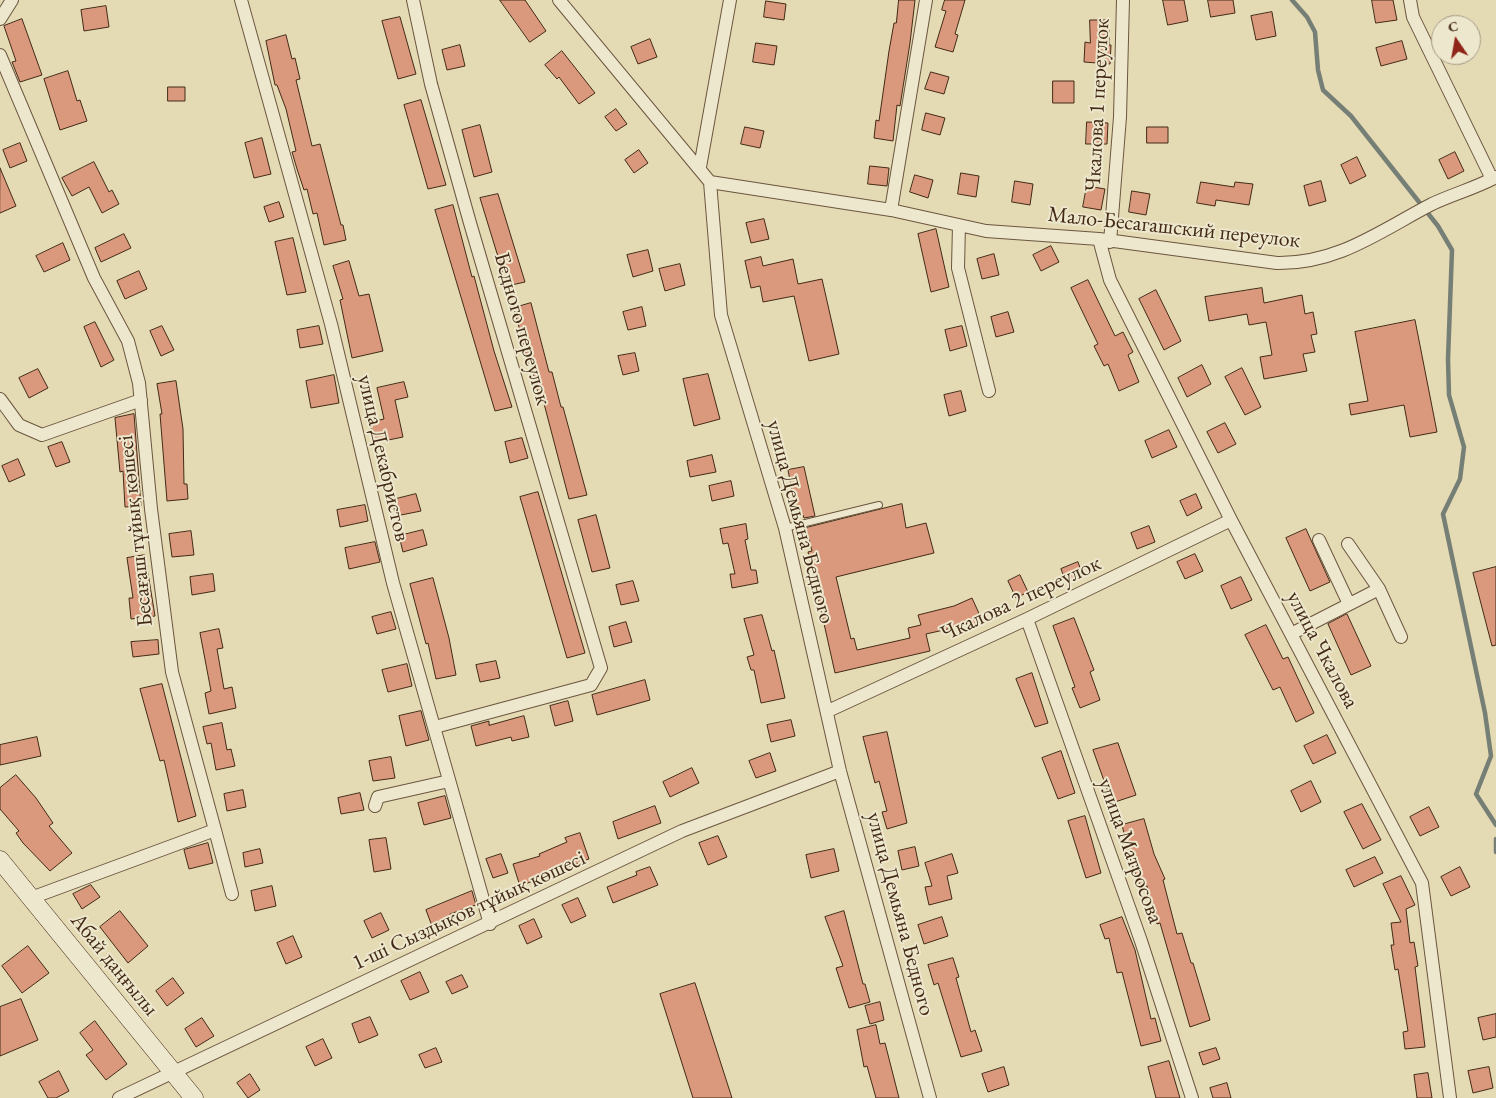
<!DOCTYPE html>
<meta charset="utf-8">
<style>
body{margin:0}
#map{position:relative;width:1496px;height:1098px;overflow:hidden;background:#e4dab4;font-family:"EB Garamond",serif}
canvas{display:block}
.north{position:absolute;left:1431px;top:15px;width:50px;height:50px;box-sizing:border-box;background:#ede7ce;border:1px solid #a99b84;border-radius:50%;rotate:348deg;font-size:14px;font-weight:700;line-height:20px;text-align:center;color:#432a16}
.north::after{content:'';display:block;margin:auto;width:18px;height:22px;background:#8f2418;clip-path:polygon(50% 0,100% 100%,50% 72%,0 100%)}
</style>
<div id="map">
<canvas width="1496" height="1098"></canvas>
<div class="north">С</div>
</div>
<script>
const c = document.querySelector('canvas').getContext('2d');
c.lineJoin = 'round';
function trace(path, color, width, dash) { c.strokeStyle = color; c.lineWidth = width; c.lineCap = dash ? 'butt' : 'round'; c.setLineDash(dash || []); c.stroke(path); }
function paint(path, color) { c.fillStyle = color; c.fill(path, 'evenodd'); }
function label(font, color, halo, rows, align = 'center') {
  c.font = font + ' "EB Garamond",serif'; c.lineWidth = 4; c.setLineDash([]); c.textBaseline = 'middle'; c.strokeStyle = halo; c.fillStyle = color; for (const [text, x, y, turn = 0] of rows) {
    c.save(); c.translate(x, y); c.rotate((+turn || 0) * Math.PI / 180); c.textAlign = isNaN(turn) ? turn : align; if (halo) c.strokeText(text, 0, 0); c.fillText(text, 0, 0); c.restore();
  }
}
const stream = new Path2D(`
 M1292,0L1307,17L1315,32L1318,70L1323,90L1351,116L1438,226L1452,250L1448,359L1449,395L1464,447L1460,479L1443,514L1485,713L1491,756L1476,794L1496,825
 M1496,839V852`);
const building = new Path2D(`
 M500,0H525L546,31L530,42Z
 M899,0H915L910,43L900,106L897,105L893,141L874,138L876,120L879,121L889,51L894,23H896Z
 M945,0H965L955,34L958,35L953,52L935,47L946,11L942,10Z
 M1163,0H1184L1188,21L1168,25Z
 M1208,0H1233L1235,13L1211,17Z
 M1372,0H1393L1397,20L1376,23Z
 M766,1L786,4L784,20L764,17Z
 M106,6L109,27L84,31L81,10Z
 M1272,12L1276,36L1256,40L1251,16Z
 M400,17L416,74L398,79L382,21Z
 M22,19L42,75L20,82L12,62L16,61L4,26Z
 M1090,20H1109V45H1111L1110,64L1084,62L1085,42L1090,43Z
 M286,35L292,59L295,58L300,79L296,80L312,146L320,144L341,225H343L346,240L324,245L317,213L313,214L307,189L304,190L297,169L292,152L296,151L286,109L277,85H275L266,41Z
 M650,39L657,57L638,64L631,47Z
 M1402,41L1407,59L1381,66L1376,48Z
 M756,43L777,46L774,65L753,62Z
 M460,45L465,66L447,70L442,50Z
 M562,51L595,93L579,104L559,77L557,79L545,65Z
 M68,71L77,101L80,100L87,121L60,130L44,79Z
 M931,72L949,77L944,94L925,89Z
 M1053,81H1074V103H1053Z
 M168,87H185V101H168Z
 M421,100L446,185L428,189L404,105Z
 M616,109L627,124L616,131L605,117Z
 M926,113L945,118L940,135L922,130Z
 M1087,122L1108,123L1107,144H1086Z
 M480,125L492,172L474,177L462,130Z
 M745,127L764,131L760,148L741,144Z
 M1147,127H1168V143H1147Z
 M262,138L271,174L254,178L245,143Z
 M20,143L27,161L10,168L3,150Z
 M639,150L648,163L634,173L625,160Z
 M1455,152L1464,171L1448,179L1439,160Z
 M1357,157L1366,176L1350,184L1341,165Z
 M94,162L109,192L112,190L119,204L102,213L89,187L72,196L62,178Z
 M870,166L889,168L887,186L868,184Z
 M0,168L16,206L0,213Z
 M961,173L979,176L976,197L958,194Z
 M915,175L933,180L928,198L910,192Z
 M1015,181L1033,184L1030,205L1012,202Z
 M1321,181L1326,201L1309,206L1304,186Z
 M1201,182L1234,187L1235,182L1253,184L1249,205L1216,200L1215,206L1197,203Z
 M1087,186L1105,189L1101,210L1083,207Z
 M1132,191L1150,194L1146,215L1129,212Z
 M498,194L525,282L507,286L480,198Z
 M279,202L284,217L269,222L264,207Z
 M453,205L472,277L474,276L494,351L512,407L495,411L435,210Z
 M764,219L769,239L751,243L746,223Z
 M936,229L949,287L931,292L918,234Z
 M124,234L131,248L101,262L95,248Z
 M293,238L306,292L287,295L275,242Z
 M63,243L70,260L44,272L36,256Z
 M1051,246L1059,262L1041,271L1033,255Z
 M648,250L653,271L633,277L627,255Z
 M994,254L999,275L982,279L977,259Z
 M761,257L763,266L793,259L798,284L822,279L839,354L809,361L794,296L763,302L760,286L751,288L745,261Z
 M349,261L359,296L369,294L383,351L352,358L340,300L343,299L333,266Z
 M680,264L685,285L665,291L659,269Z
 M139,271L147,289L125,299L117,281Z
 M1088,280L1115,336L1123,332L1133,352L1128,355L1139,382L1119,391L1108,364L1104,366L1094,346L1098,344L1071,288Z
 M1262,288L1264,303L1302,295L1305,314L1313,312L1317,334L1311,335L1315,352L1303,354L1307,371L1264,379L1260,357L1272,355L1266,322L1249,325L1247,314L1209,321L1205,297Z
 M1156,290L1181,341L1164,350L1139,299Z
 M531,303L549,372H552L561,407H563L587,495L569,499L542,396L539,397L531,364L529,365L514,308Z
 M642,307L646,326L628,330L623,312Z
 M1008,312L1014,332L996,337L991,317Z
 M1415,320L1437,432L1410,437L1404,405L1351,415L1349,404L1368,401L1355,332Z
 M95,322L114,360L101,367L84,327Z
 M162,326L174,350L161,356L150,331Z
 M319,326L323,344L300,348L297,330Z
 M962,326L967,346L950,351L945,330Z
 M635,353L639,371L623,375L618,356Z
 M1202,365L1211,384L1187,397L1178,378Z
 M1242,368L1261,407L1245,415L1225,377Z
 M38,369L48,388L29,398L19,378Z
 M708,374L720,419L694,426L683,379Z
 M334,375L339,403L311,408L306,381Z
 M176,381L183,429L184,484H187L188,499L167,501L160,414H162L157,384Z
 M404,382L408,397L395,400L403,437L374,443L370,422L384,419L377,388Z
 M961,391L966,411L949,416L944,395Z
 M134,414L141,506L125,507L123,471L120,472L115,418Z
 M1225,423L1236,444L1218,453L1207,432Z
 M1169,430L1177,447L1152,458L1145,441Z
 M522,438L528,458L510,463L505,442Z
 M62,442L70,462L56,467L48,447Z
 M712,455L716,472L690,477L687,461Z
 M18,459L25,475L9,482L2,466Z
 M804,467L815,516L804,518L803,515L797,516L788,470Z
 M731,481L734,496L712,501L709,486Z
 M538,492L585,653L567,658L520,497Z
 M416,494L421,511L396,516L392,500Z
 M1196,494L1202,508L1187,516L1180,501Z
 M902,504L906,528L926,523L934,553L836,577L851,639L854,638L857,650L910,638L908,628L921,625L918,615L954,606L972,598L982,620L967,627L966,625L926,634L930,651L835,673L808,552L812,551L806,528Z
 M365,505L368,521L340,527L337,510Z
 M596,515L610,568L592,572L578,520Z
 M746,524L748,539L745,540L751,570H756L758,583L732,588L730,574H735L728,543L723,544L720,529Z
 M1149,526L1155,542L1137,549L1131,533Z
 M1306,529L1330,582L1310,591L1286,538Z
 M423,530L427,545L403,552L399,536Z
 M191,531L194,555L172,557L169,534Z
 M375,542L380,562L349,569L345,548Z
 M1195,554L1203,571L1185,579L1177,562Z
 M145,555L155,616L131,619L129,598H133L127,558Z
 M1078,562L1083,576L1066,582L1061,569Z
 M1496,567V645L1492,646L1473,573Z
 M213,574L215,591L192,595L190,577Z
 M1020,575L1028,592L1016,598L1008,581Z
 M1241,577L1252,600L1231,609L1221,586Z
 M433,578L449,638L456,675L436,679L428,643L426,644L410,584Z
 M633,581L639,601L621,605L616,585Z
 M391,612L396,629L377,634L372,617Z
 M1347,614L1371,666L1351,675L1328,624Z
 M762,615L772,651L774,650L785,698L761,703L754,670H751L747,657L754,655L744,619Z
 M1074,618L1094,670L1090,672L1100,700L1080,708L1072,688L1075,687L1053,626Z
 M626,622L632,642L614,647L609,627Z
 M1266,625L1283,659L1288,657L1314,713L1296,722L1280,687L1273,690L1245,635Z
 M219,629L223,648L217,649L224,689L232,687L236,708L209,714L205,693L211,691L200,633Z
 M158,640L159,654L133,657L131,642Z
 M496,661L500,678L480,682L476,665Z
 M407,664L412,686L388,692L382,670Z
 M1032,673L1048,723L1035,727L1016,679Z
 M645,680L650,700L597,715L592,695Z
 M162,684L196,816L178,822L164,760L160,761L140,689Z
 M568,701L573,721L555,726L550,706Z
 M421,711L429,740L406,746L399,716Z
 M524,716L529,737L512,741L511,737L476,746L471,726L489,721V725Z
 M791,720L795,736L771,742L767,725Z
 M222,723L227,750L231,749L235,766L216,770L211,743L207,744L203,727Z
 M887,732L907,823L887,829L882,812L887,811L879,781L875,783L863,737Z
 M1327,735L1336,753L1313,764L1304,746Z
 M37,737L41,756L0,765V745Z
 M1118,743L1136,795L1112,803L1093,750Z
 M1061,751L1075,793L1058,799L1042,758Z
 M770,753L776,771L756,778L749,761Z
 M391,757L395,778L373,781L369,761Z
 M692,768L699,783L670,797L663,782Z
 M16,775L36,798L53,823L49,826L72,853L50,871L23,843L16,833L19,831L0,809V788Z
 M1311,781L1321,802L1301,812L1291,791Z
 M243,790L246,807L227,811L224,794Z
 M360,793L364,810L341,814L338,798Z
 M445,796L451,818L424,825L418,803Z
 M1362,804L1381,840L1363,849L1344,812Z
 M655,806L661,823L618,839L613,822Z
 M1429,807L1439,827L1420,836L1410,817Z
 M1085,816L1101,873L1086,878L1068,821Z
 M1144,819L1154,854L1165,879L1163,880L1177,934L1182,933L1191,963H1193L1210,1020L1190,1027L1160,923L1157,924L1147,886L1141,888L1131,862L1122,825Z
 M580,833L589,859L520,886L513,864L540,856L539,854L567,842L565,838Z
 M718,836L727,857L708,865L699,843Z
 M386,838L391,869L374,872L369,840Z
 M208,843L213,863L189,869L184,850Z
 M915,847L919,866L902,870L898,851Z
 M260,849L263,863L245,867L243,853Z
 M834,849L839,871L811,878L806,855Z
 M501,854L508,873L493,878L486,859Z
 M952,854L958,873L947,876L952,899L929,905L925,887L932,886L925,863Z
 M1375,857L1383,873L1354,887L1346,870Z
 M650,867L658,885L613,903L607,887L637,875L636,872Z
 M1460,867L1470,887L1451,896L1441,877Z
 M1401,876L1415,905L1406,909L1410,943L1414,942L1418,966L1415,967L1425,1047L1405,1049L1403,1032L1408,1031L1398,969L1395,970L1391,945H1394L1391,923L1401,922L1383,884Z
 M91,885L100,897L82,909L73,894Z
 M272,886L276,906L255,911L251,891Z
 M472,891L476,905L450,914L452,918L432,926L426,910Z
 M578,898L586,916L571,923L562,905Z
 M120,911L148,946L128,963L100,927Z
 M844,911L863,984H865L870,1002L849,1008L836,968L843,966L825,917Z
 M381,913L389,930L372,938L364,921Z
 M942,917L948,936L924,944L918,925Z
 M1122,917L1135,950L1151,1019L1155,1018L1161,1041L1141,1046L1122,972L1117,973L1109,938L1105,939L1100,925Z
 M534,919L542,937L527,944L519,926Z
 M293,936L302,957L286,964L277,943Z
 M28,946L49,973L22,993L2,966Z
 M953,958L959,977L956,978L971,1032L975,1030L982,1051L961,1057L938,983L934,985L928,965Z
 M420,972L429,992L410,1000L401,981Z
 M462,975L468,987L452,994L446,982Z
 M173,978L184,993L167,1006L156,991Z
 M695,983L732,1098H693L660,994Z
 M21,999L38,1040L0,1056V1007Z
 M880,1002L884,1020L870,1024L865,1006Z
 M1496,1014V1037L1483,1040L1478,1018Z
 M370,1017L378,1035L359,1043L352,1024Z
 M202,1018L214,1036L196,1047L185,1029Z
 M95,1021L127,1064L106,1080L86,1055L93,1050L80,1033Z
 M876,1025L880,1044L885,1043L899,1098H876L867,1066L864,1067L857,1030Z
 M323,1039L332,1058L315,1066L306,1047Z
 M436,1048L442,1062L425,1068L419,1055Z
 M1216,1048L1220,1059L1203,1065L1199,1053Z
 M1169,1061L1180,1098H1156L1148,1067Z
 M1004,1067L1009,1085L988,1092L982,1074Z
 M1489,1067L1493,1088L1473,1093L1468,1071Z
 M59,1071L69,1091L56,1098H48L39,1082Z
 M1428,1073L1432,1098H1417L1414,1075Z
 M250,1074L260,1090L248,1098L237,1083Z
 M1227,1083L1231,1098H1213L1210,1088Z`);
const lane = new Path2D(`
 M785,528L879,505`);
const street = new Path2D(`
 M241,0L331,324L393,583L490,924
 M413,0L431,84L470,223L601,668L591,685L435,727
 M559,0L710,182L721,315L785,528L840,771L930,1098
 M1410,0L1413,17L1492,179
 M0,19L12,0
 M0,55L94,278L128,341L139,383L151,509L172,672L215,830L31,898
 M700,167L730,0
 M710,182L891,210L986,231L1099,239L1277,263C1338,264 1380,231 1432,204C1453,194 1476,188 1496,177
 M891,210L926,0
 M959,225L958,268L989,391
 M1099,239L1110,280L1231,520L1422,883L1450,1098
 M1110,242L1120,117L1123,0
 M0,399L19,425L42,435L141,400
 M1319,540L1349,604
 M1348,544L1379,589L1401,637
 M1027,619L1141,941L1192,1098
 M1291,634L1379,589
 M828,711L1027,619L1231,520
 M375,806L378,797L449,781
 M215,830L232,894
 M119,1098L682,831L840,771`);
const secondary = new Path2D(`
 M0,860L194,1098`);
const streetNames = [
 ["Чкалова 1 переулок",1098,105,-87],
 ["Мало-Бесагашский переулок",1174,228,6],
 ["Бедного переулок",522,329,74],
 ["улица Декабристов",383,458,77],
 ["улица Демьяна Бедного",800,522,75],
 ["Бесағаш тұйық көшесі",136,531,-96],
 ["Чкалова 2 переулок",1021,599,-25],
 ["улица Чкалова",1322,650,62],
 ["улица Матросова",1130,851,70],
 ["1-ші Сыздықов тұйық көшесі",469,911,-25],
 ["улица Демьяна Бедного",900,914,75],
 ["Абай даңғылы",114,965,51]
];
trace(stream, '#767f76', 4.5);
paint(building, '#da987c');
trace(building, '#432a16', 1);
trace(lane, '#6b563e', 8);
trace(street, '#6b563e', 14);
trace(secondary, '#432a16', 19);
trace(lane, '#ede7ce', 6);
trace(street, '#ede7ce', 12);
trace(secondary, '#ede7ce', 18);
label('22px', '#432a16', '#ede7ce', streetNames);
</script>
